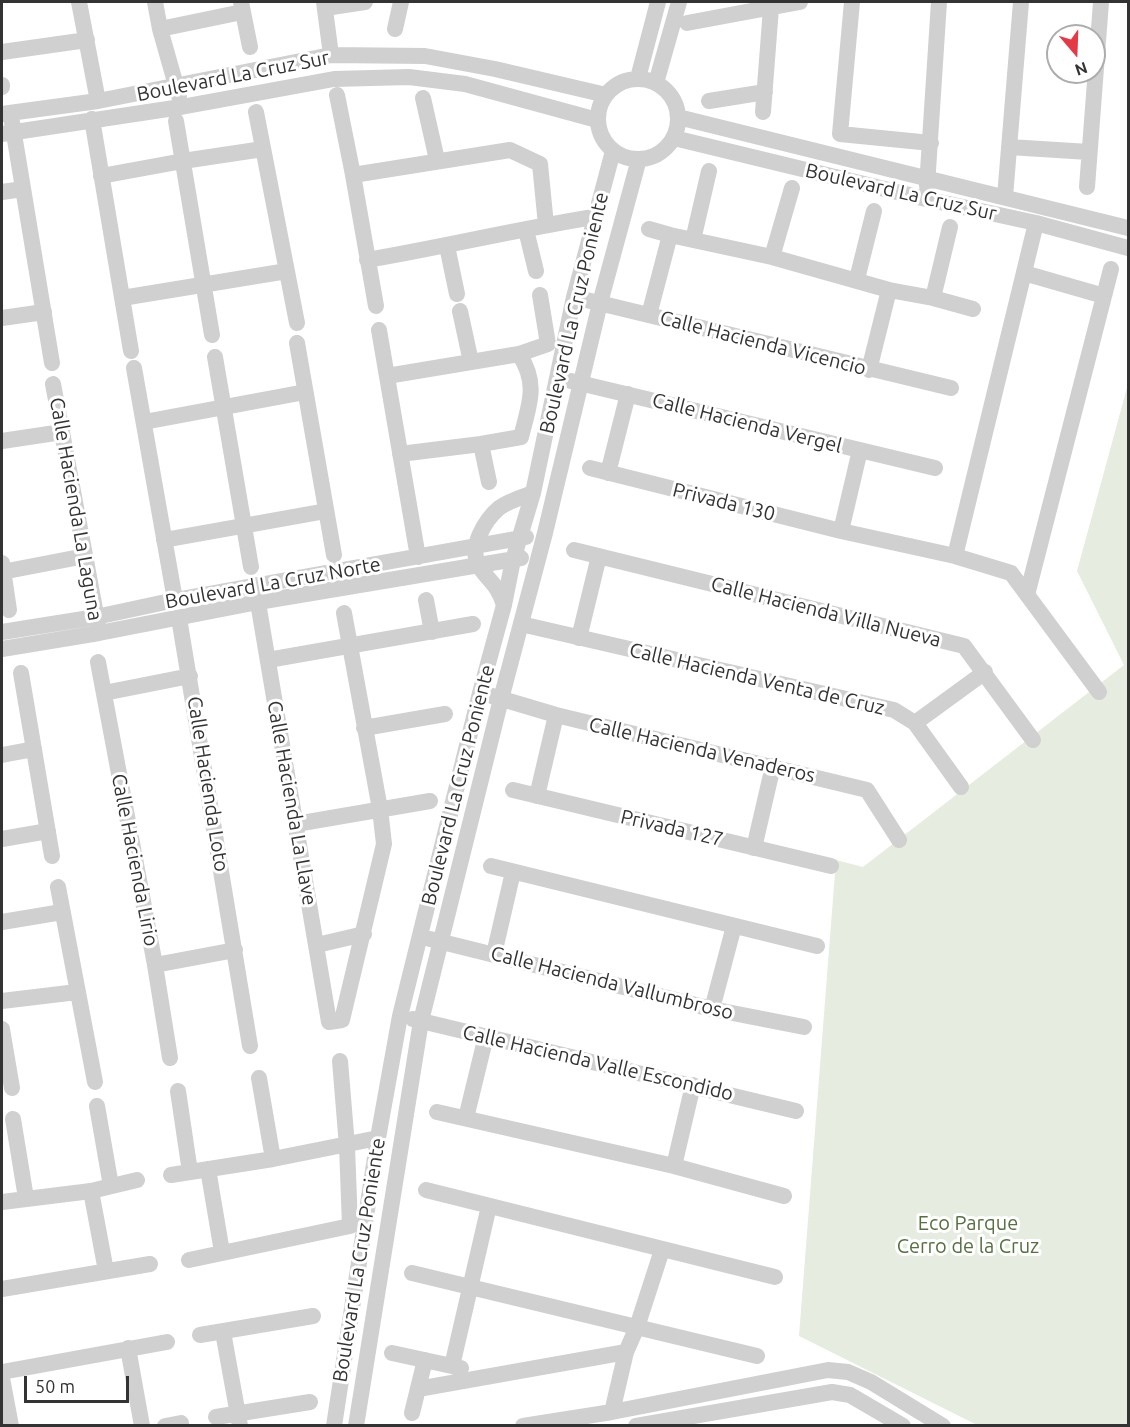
<!DOCTYPE html>
<style>
body{margin:0}
#map{position:relative;width:1130px;height:1427px;overflow:hidden;background:#fff;font-family:Ubuntu,sans-serif}
canvas{display:block}
.frame{position:absolute;inset:0;border:3px solid #333;pointer-events:none}
.north{position:absolute;left:1046px;top:24px;width:60px;height:60px;box-sizing:border-box;background:#fff;border:2px solid #adadad;border-radius:50%;rotate:161deg;font-size:16px;font-weight:700;line-height:24px;text-align:center;color:#333}
.north::after{content:'';display:block;margin:auto;width:21px;height:27px;background:#e63946;clip-path:polygon(50% 0,100% 100%,50% 72%,0 100%)}
.scale{position:absolute;left:24px;top:1376px;width:105px;height:27px;box-sizing:border-box;border:3px solid #333;border-top:0;padding-left:8px;font-size:18px;line-height:21px;white-space:nowrap;color:#333;-webkit-text-stroke:4px #fff;paint-order:stroke}
</style>
<div id="map">
<canvas width="1130" height="1427"></canvas>
<div class="frame"></div>
<div class="north">N</div>
<div class="scale">50 m</div>
</div>
<script>
const c = document.querySelector('canvas').getContext('2d');
c.lineJoin = 'round';
function paint(path, color) { c.fillStyle = color; c.fill(path, 'evenodd'); }
function trace(path, color, width, dash) { c.strokeStyle = color; c.lineWidth = width; c.lineCap = dash ? 'butt' : 'round'; c.setLineDash(dash || []); c.stroke(path); }
function label(font, color, halo, rows, align = 'center') {
  c.font = font + ' Ubuntu,sans-serif'; c.lineWidth = 6; c.setLineDash([]); c.textBaseline = 'middle'; c.strokeStyle = halo; c.fillStyle = color; for (const [text, x, y, turn = 0] of rows) {
    c.save(); c.translate(x, y); c.rotate((+turn || 0) * Math.PI / 180); c.textAlign = isNaN(turn) ? turn : align; if (halo) c.strokeText(text, 0, 0); c.fillText(text, 0, 0); c.restore();
  }
}
const green = new Path2D(`
 M1128,384V1425H977L799,1336L836,860L863,867L1124,665L1077,571Z`);
const minor = new Path2D(`
 M79,2L98,101
 M155,2L160,29L179,96
 M241,2L250,47
 M324,2L331,55
 M852,2L840,134L931,143
 M325,8L365,2
 M687,23L800,2
 M160,29L242,12
 M395,29L401,2
 M2,52L87,40
 M638,78L658,2
 M598 119a40 40 0 1 1 80 0a40 40 0 1 1-80 0Z
 M656,83L679,2
 M2,85V87
 M337,95L353,175L376,306
 M423,98L437,160
 M709,101L765,92
 M256,112L297,323
 M763,112L771,8
 M2,114L98,101L331,55L425,56L495,69L606,95
 M678,117L1128,228
 M92,119L131,351
 M176,121L212,335
 M12,122L52,363
 M2,134L181,107L334,79L409,77L465,84L597,120
 M674,138L926,199L1036,223L1128,248
 M1009,147L1089,152
 M353,175L510,150L540,164L546,225
 M101,176L183,161L263,149
 M927,186L939,2
 M1087,187L1101,2
 M2,192L23,189
 M1005,197L1021,2
 M649,229L670,235L772,257L889,290L933,298L973,309
 M526,230L536,271
 M693,240L709,171
 M447,246L457,294
 M772,257L792,188
 M367,260C443,247 518,229 594,217
 M1024,273L1104,296
 M857,279L874,211
 M574,297L951,388
 M122,298L287,271
 M933,298L950,227
 M460,311L471,362
 M649,315L670,235
 M2,318L44,312
 M379,330L418,557
 M297,343L334,555
 M215,357L251,567
 M134,368L175,600
 M869,370L889,290
 M387,376L519,354L548,344L540,295
 M571,381L935,468
 M53,384L98,625
 M144,422L305,392
 M2,441L62,432
 M481,444L489,482
 M400,454L481,444L521,437C529,405 539,384 519,354
 M590,468L841,531L955,556L1011,573L1099,692
 M608,473L628,394
 M841,531L860,450
 M164,540L326,511
 M574,550L964,646L1033,740
 M955,556L1036,223
 M2,563L9,610
 M2,572L85,556
 M255,585L329,1022L342,1020L384,844L380,809L344,613
 M1027,595L1111,269
 M426,600L432,632
 M504,605C497,583 489,582 479,566C468,548 485,520 499,508C509,501 522,497 533,493
 M179,618L250,1046
 M521,624L894,710L915,723L961,787
 M2,632L96,617L175,600L526,537
 M579,638L599,556
 M2,649L99,633L258,602L521,558
 M268,660L473,624
 M98,662L155,965L170,1058
 M21,673L52,856
 M104,693L190,676
 M492,696L556,715L867,790L899,840
 M915,723L985,672
 M364,728L445,714
 M2,755L34,749
 M513,790L831,866
 M537,796L556,715
 M296,824L430,801
 M2,839L48,831
 M754,848L773,766
 M491,866L817,946
 M58,887L95,1082
 M2,922L62,912
 M430,939L712,1009L804,1027
 M317,945L364,934
 M494,954L513,872
 M155,965L235,950
 M2,1001L77,992
 M712,1009L734,926
 M413,1019L796,1111
 M2,1029L12,1088
 M259,1078L273,1159
 M178,1091L190,1172
 M97,1106L111,1186
 M437,1112L674,1166L784,1196
 M466,1118L486,1036
 M13,1119L26,1198
 M674,1166L693,1085
 M208,1169L222,1252
 M171,1175L273,1159L378,1138
 M426,1190L775,1277
 M91,1191L106,1271
 M2,1202L91,1191L137,1180
 M189,1260L350,1226L347,1146L340,1061
 M412,1273L757,1356
 M2,1289L150,1264
 M223,1332L240,1426
 M200,1335L313,1316
 M128,1348L142,1426
 M392,1353L461,1368
 M452,1366L489,1206
 M2,1372L167,1342
 M2,1378L11,1426
 M418,1389L626,1352
 M612,1412L626,1352L637,1327L662,1250
 M412,1413L425,1360
 M216,1417L310,1402
 M165,1426L181,1423
 M334,1426L378,1138L400,1016L480,693L504,605L513,560L533,493L574,297L613,151
 M356,1426L421,1021L501,699L545,533L600,303L639,159
 M523,1426L612,1412L828,1370L848,1372L871,1382L943,1426
 M636,1426L832,1392L850,1395L903,1426`);
const streetNames = [
 ["Boulevard La Cruz Sur",233,76,-11],
 ["Boulevard La Cruz Sur",901,192,13],
 ["Boulevard La Cruz Poniente",574,313,-77],
 ["Calle Hacienda Vicencio",763,343,14],
 ["Calle Hacienda Vergel",747,423,14],
 ["Privada 130",724,502,14],
 ["Calle Hacienda La Laguna",76,509,80],
 ["Boulevard La Cruz Norte",273,583,-10],
 ["Calle Hacienda Villa Nueva",826,612,14],
 ["Calle Hacienda Venta de Cruz",757,679,13],
 ["Calle Hacienda Venaderos",702,750,13],
 ["Calle Hacienda Loto",208,784,81],
 ["Boulevard La Cruz Poniente",458,785,-76],
 ["Calle Hacienda La Llave",292,803,80],
 ["Privada 127",672,828,13],
 ["Calle Hacienda Lirio",135,860,79],
 ["Calle Hacienda Vallumbroso",612,983,14],
 ["Calle Hacienda Valle Escondido",598,1063,13],
 ["Boulevard La Cruz Poniente",359,1260,-81]
];
const parkNames = [
 ["Eco Parque",968,1223],
 ["Cerro de la Cruz",968,1246]
];
paint(green, '#e6ecdf');
trace(minor, '#d0d0d0', 16);
label('20px', '#333', '#fff', streetNames);
label('20px', '#56703f', '#fff', parkNames);
</script>
